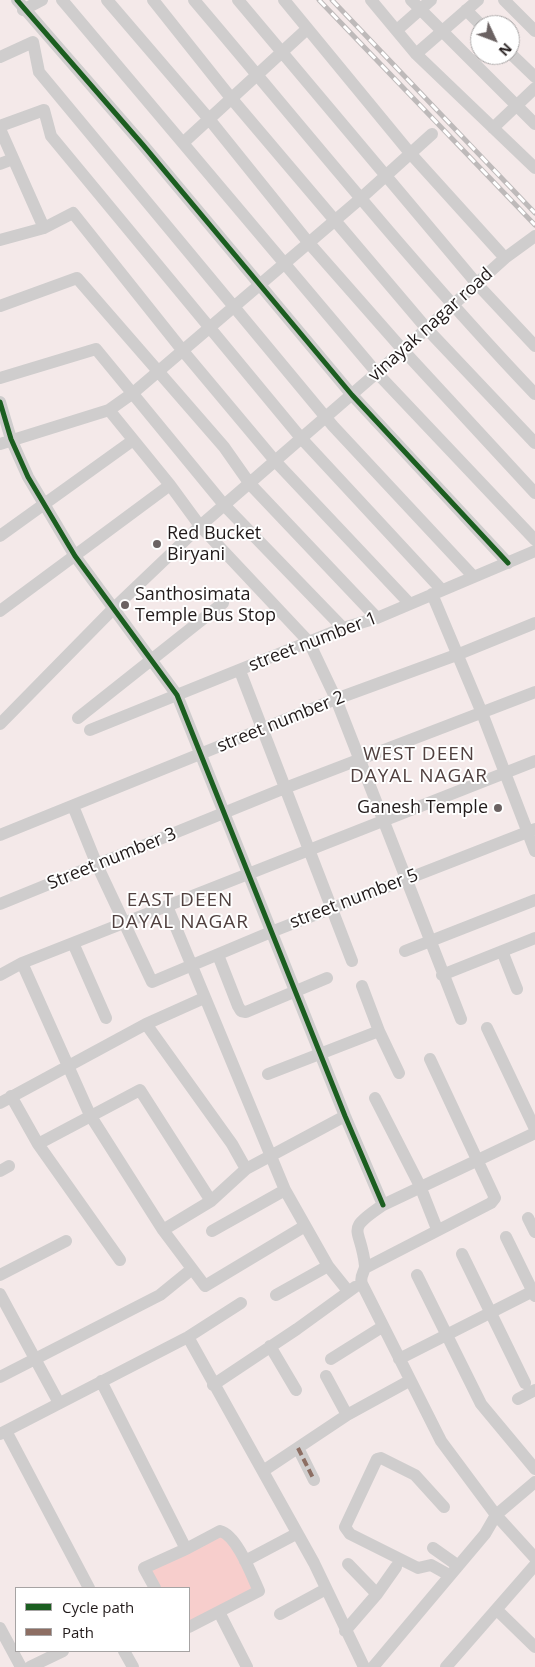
<!DOCTYPE html>
<style>
body{margin:0}
#map{position:relative;width:535px;height:1667px;overflow:hidden;background:#f4e9e9;font-family:"Open Sans",sans-serif}
canvas{display:block}
.legend{position:absolute;left:15px;top:1587px;width:175px;height:65px;box-sizing:border-box;background:#fff;border:1px solid #a6a3a3;margin:0;padding:6px 9px;list-style:none;font-size:15px;color:#211a1a}
.legend li{display:flex;align-items:center;gap:10px;height:25px}
.legend b{width:25px;border:1px solid #a6a3a3}
.north{position:absolute;left:470px;top:15px;width:50px;height:50px;box-sizing:border-box;background:#fff;border:1px solid #a6a3a3;border-radius:50%;rotate:133deg;font-size:14px;font-weight:700;line-height:20px;text-align:center;color:#211a1a}
.north::after{content:'';display:block;margin:auto;width:18px;height:22px;background:#6b6262;clip-path:polygon(50% 0,100% 100%,50% 72%,0 100%)}
</style>
<div id="map">
<canvas width="535" height="1667"></canvas>
<ul class="legend">
<li><b style="height:6px;background:#1b5e20"></b>Cycle path</li>
<li><b style="height:6px;background:#8d6e63"></b>Path</li>
</ul>
<div class="north">N</div>
</div>
<script>
const c = document.querySelector('canvas').getContext('2d');
c.lineJoin = 'round';
function paint(path, color) { c.fillStyle = color; c.fill(path, 'evenodd'); }
function trace(path, color, width, dash) { c.strokeStyle = color; c.lineWidth = width; c.lineCap = dash ? 'butt' : 'round'; c.setLineDash(dash || []); c.stroke(path); }
function label(font, color, halo, rows, align = 'center') {
  c.font = font + ' "Open Sans",sans-serif'; c.lineWidth = 4; c.setLineDash([]); c.textBaseline = 'middle'; c.strokeStyle = halo; c.fillStyle = color; for (const [text, x, y, turn = 0] of rows) {
    c.save(); c.translate(x, y); c.rotate((+turn || 0) * Math.PI / 180); c.textAlign = isNaN(turn) ? turn : align; if (halo) c.strokeText(text, 0, 0); c.fillText(text, 0, 0); c.restore();
  }
}
const green = new Path2D(`
 M224,1532L258,1589L189,1627V1588H157L144,1568Z`);
const minor = new Path2D(`
 M17,0L143,145L352,395L508,563
 M62,0L377,373L535,540
 M107,0L209,119L308,242L403,350L535,493
 M153,0L231,98L427,329L535,443
 M194,0C307,133 415,268 535,394
 M238,0L477,284L535,346
 M284,0L410,153L505,258
 M371,0L416,54L535,168
 M411,0L535,124
 M504,0L535,31
 M23,10L42,0
 M466,10L481,25
 M397,30L431,0
 M510,53L535,77
 M416,54L478,0
 M0,57L33,42L39,72L333,426L473,576
 M0,126L44,110L51,136L301,438L441,589
 M493,128L535,88
 M0,129L44,228
 M184,142L307,29
 M0,164L13,159
 M0,240L44,228L73,213L183,351L276,462L410,604
 M0,306L77,278L224,447L250,484L377,618
 M0,378L96,349L225,506L343,628
 M0,402L11,439L28,477L75,556L177,695L345,1116L383,1205
 M109,410L170,485L200,526L309,642L336,699L461,1019
 M0,444L109,410L133,393L360,199L432,134
 M0,536L132,441
 M432,594L482,713L535,851
 M0,611L170,485
 M240,671L352,961
 M78,718L223,603
 M0,724L113,609L200,526L403,350L505,258L535,236
 M90,730L343,628L377,618L535,551
 M73,806L97,865L152,982L271,932L535,829
 M0,835L336,699L459,654L535,623
 M0,904L285,788L535,692
 M167,906L285,1190L328,1266L348,1291
 M73,943L106,1018
 M405,951L535,900
 M502,951L517,989
 M218,955L238,1006L241,1011L246,1012L327,978
 M22,963L90,1115L163,1230L205,1286L305,1226
 M0,975L22,963L535,761
 M442,975L535,938
 M362,986L379,1031
 M146,1024L232,1144L246,1169
 M487,1028L535,1129
 M268,1074L379,1031L399,1073
 M11,1096L38,1144L120,1260
 M375,1098L420,1186L437,1229
 M0,1103L146,1024L204,998
 M535,1133L383,1205C343,1232 361,1226 365,1266C365,1272 359,1276 362,1284L441,1441L496,1515L535,1558
 M38,1144L140,1090L211,1201
 M0,1171L9,1166
 M528,1218L535,1232
 M163,1230L211,1201L246,1169L345,1116
 M212,1231L285,1190
 M506,1237L535,1296
 M462,1254L525,1383
 M365,1268L491,1203L495,1198L430,1059
 M0,1275L66,1241
 M417,1275L481,1404L535,1469
 M0,1294L59,1403
 M276,1295L328,1266
 M188,1337L314,1563L364,1667
 M270,1346L296,1390
 M331,1359L382,1327
 M399,1359L535,1290
 M326,1376L347,1415
 M0,1377L160,1295L192,1269
 M101,1381L186,1549
 M213,1385L297,1329L355,1287
 M518,1399L535,1390
 M6,1431L89,1588
 M0,1434L188,1337L241,1303
 M298,1448L314,1480
 M263,1471L347,1415L409,1381
 M444,1507L415,1475L381,1458L377,1459L345,1527L350,1534L418,1568L431,1565L449,1575
 M433,1548L457,1565
 M245,1561L296,1534
 M348,1564L377,1594
 M155,1588L144,1568L186,1549L220,1531C237,1535 252,1576 259,1591L189,1627
 M497,1610L535,1647
 M219,1612L247,1667
 M280,1614L326,1589
 M0,1628L21,1667
 M345,1631L377,1594L396,1567
 M124,1651L133,1667
 M30,1667L63,1651
 M373,1667L485,1534L496,1515L535,1482
 M446,1667L535,1565`);
const rail = new Path2D(`
 M319,0L535,225
 M332,0L535,213`);
const quiet = new Path2D(`
 M298,1448L314,1480`);
const cycleway = new Path2D(`
 M17,0L143,145L352,395L508,563
 M0,402L11,439L28,477L75,556L177,695L345,1116L383,1205`);
const markers = [
 [157,544,5,"#6b6262"],
 [125,605,5,"#6b6262"],
 [498,808,5,"#6b6262"]
];
const streetNames = [
 ["vinayak nagar road",431,325,-42],
 ["street number 1",313,642,-21],
 ["street number 2",281,722,-22],
 ["Street number 3",112,859,-22],
 ["street number 5",354,899,-21]
];
const poiNames = [
 ["Red Bucket",167,534],
 ["Biryani",167,555],
 ["Santhosimata",135,595],
 ["Temple Bus Stop",135,616],
 ["Ganesh Temple",488,808,"right"]
];
const neighbourhoodNames = [
 ["WEST DEEN",419,755],
 ["DAYAL NAGAR",419,777],
 ["EAST DEEN",180,901],
 ["DAYAL NAGAR",180,923]
];
paint(green, '#f7cecc');
trace(minor, '#cfcdcd', 12);
trace(rail, '#bebaba', 5);
trace(rail, '#fff', 3, [9]);
trace(quiet, '#8d6e63', 4, [8, 4]);
trace(cycleway, '#1b5e20', 5);
for (const [x, y, r, color] of markers) { const dot = new Path2D(); dot.arc(x, y, r, 0, 2 * Math.PI); c.fillStyle = color; c.fill(dot); trace(dot, '#fff', 2); }
label('18px', '#211a1a', '#fff', streetNames);
label('18px', '#211a1a', '#fff', poiNames, 'left');
c.letterSpacing = '1px';
label('19px', '#50403f', '#fff', neighbourhoodNames);
c.letterSpacing = '0px';
</script>
